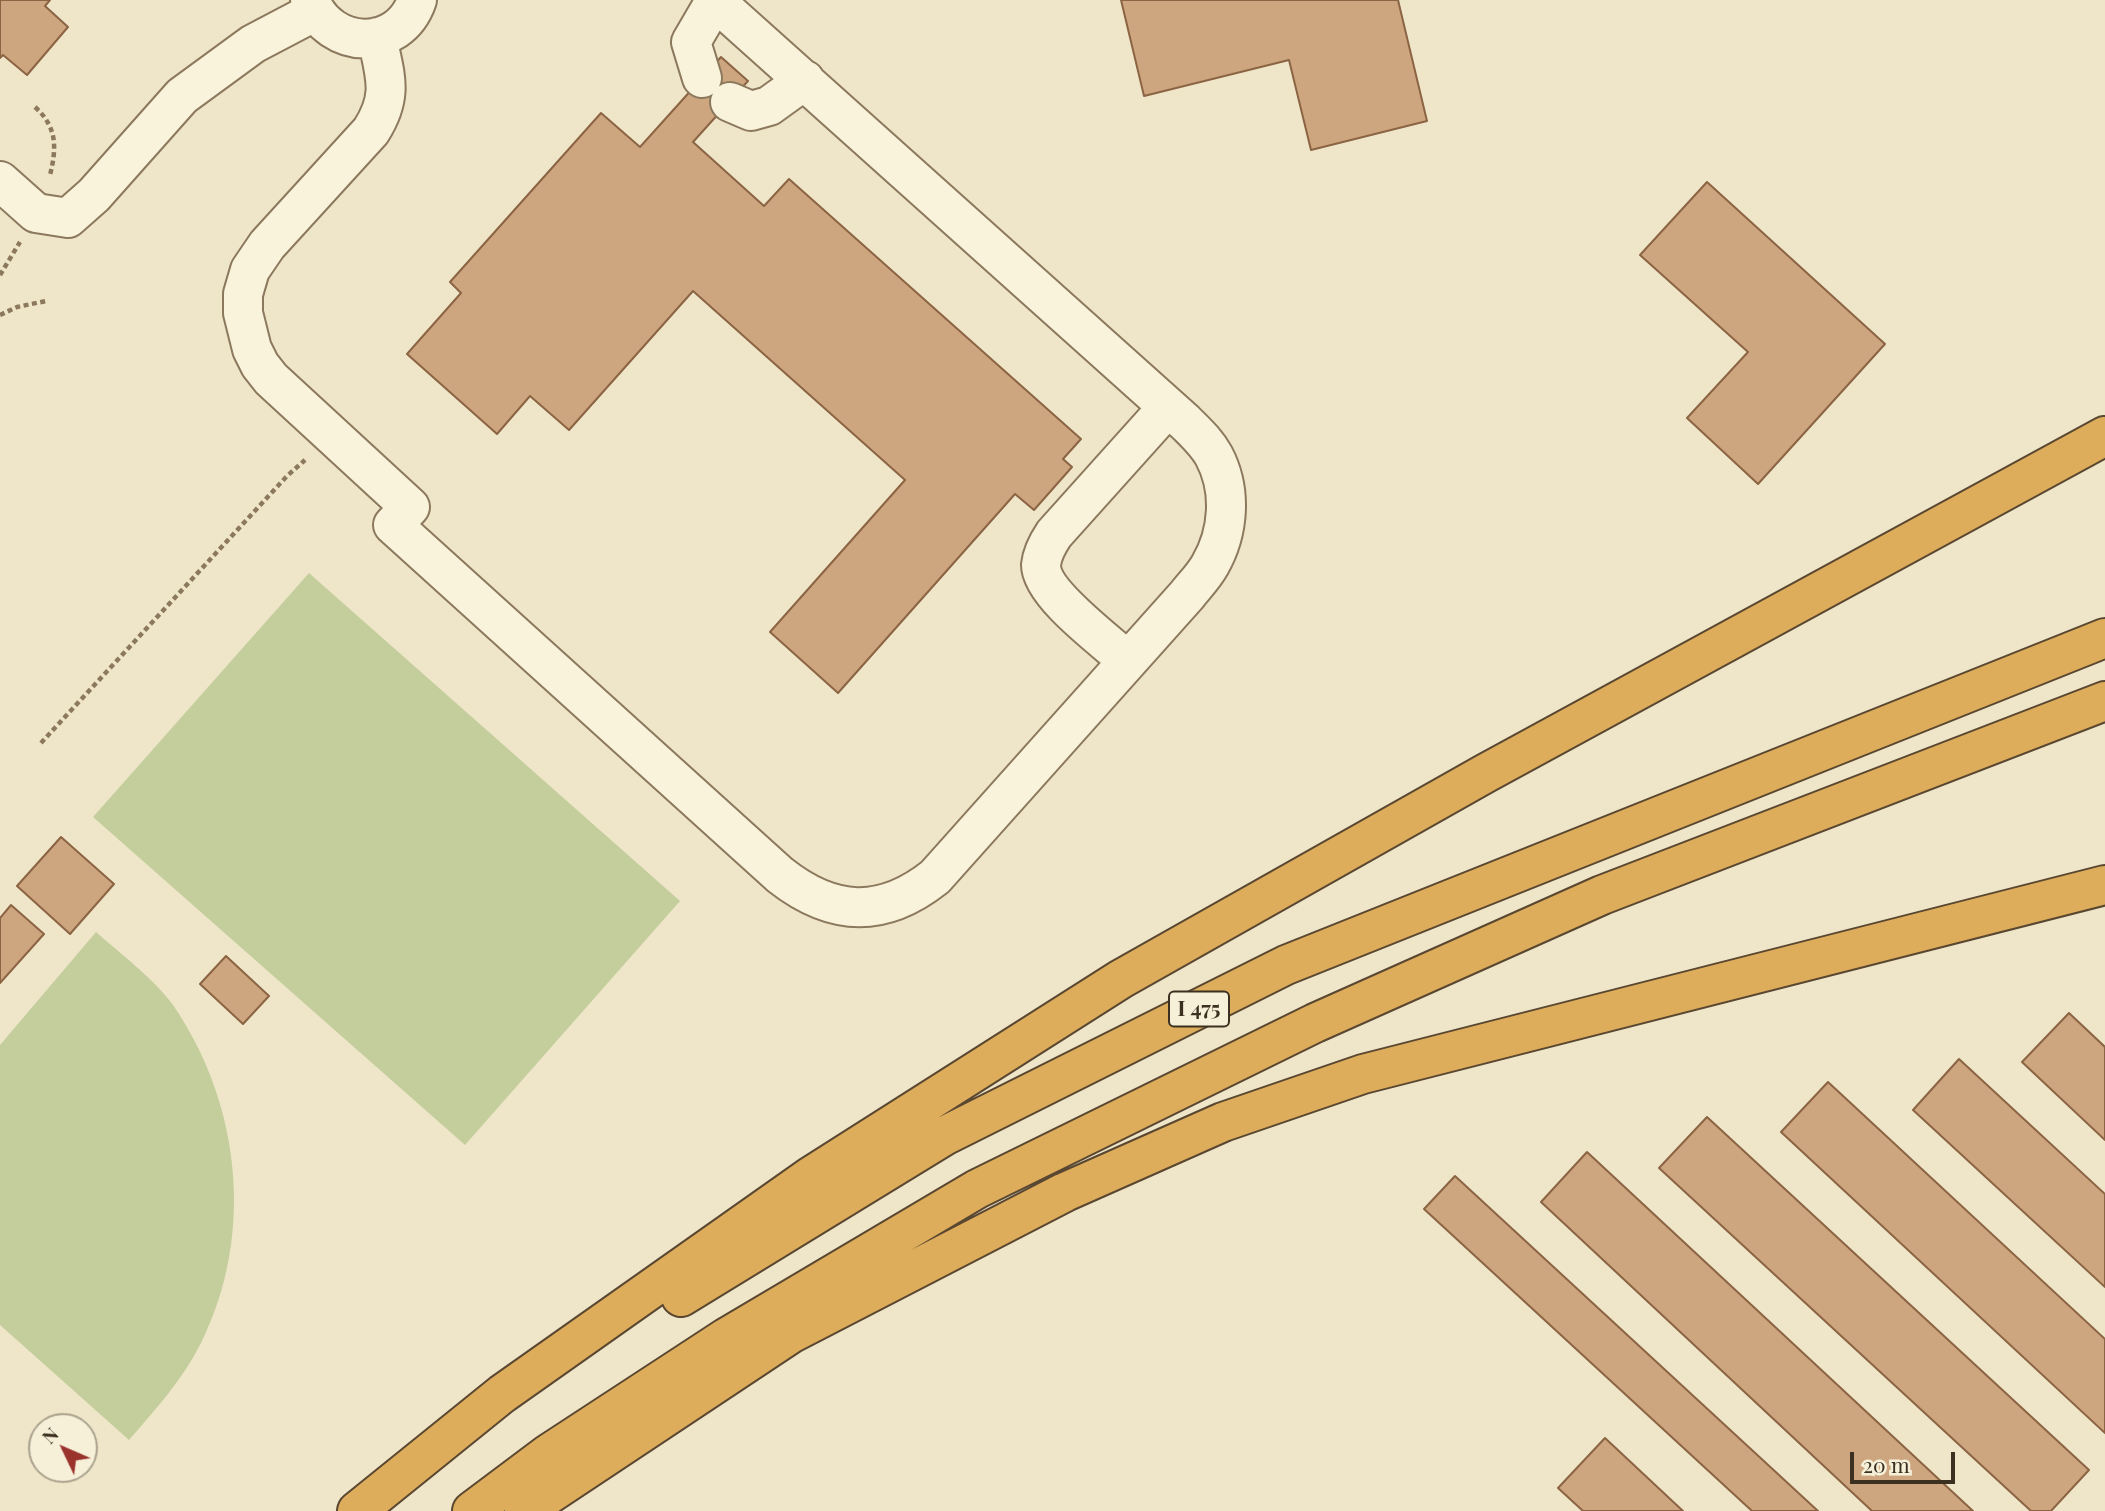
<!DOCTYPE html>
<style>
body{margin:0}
#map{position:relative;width:2105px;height:1511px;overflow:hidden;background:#efe6c9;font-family:"Playfair Display",serif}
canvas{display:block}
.north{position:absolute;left:28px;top:1413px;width:70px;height:70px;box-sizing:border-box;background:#f6f0d9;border:2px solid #aca38f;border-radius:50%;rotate:314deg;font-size:19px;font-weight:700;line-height:28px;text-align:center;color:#3c3021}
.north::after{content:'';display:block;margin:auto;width:24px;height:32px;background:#9b332d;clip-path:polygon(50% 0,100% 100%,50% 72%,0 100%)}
.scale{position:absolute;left:1850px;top:1452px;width:105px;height:32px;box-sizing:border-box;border:4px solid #3c3021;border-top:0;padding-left:9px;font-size:21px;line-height:24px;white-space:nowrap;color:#3c3021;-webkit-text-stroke:5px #f6f0d9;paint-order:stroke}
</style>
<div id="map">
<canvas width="2105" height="1511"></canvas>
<div class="north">N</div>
<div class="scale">20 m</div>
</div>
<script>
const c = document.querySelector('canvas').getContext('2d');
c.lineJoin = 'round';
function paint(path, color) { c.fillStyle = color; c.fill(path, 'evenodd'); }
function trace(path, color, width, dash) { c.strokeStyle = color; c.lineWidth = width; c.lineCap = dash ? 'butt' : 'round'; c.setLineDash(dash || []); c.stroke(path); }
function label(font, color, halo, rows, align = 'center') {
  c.font = font + ' "Playfair Display",serif'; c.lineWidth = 5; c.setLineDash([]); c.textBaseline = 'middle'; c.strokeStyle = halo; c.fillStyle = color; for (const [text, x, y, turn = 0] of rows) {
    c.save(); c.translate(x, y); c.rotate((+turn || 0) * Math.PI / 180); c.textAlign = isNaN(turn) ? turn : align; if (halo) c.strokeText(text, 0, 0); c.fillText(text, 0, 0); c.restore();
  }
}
const green = new Path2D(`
 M309,573L680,901L465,1145L93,817Z
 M96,932C120,953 155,980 173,1005C241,1104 255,1235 201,1343C183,1379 156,1409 129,1440L0,1325V1045Z`);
const building = new Path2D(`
 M0,0H50L45,6L68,27L27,75L3,55L0,58Z
 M1121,0H1398L1427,121L1311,150L1289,60L1144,96Z
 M721,57L748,81L693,142L764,206L789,179L1081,439L1063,459L1072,467L1034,510L1015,494L838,693L770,632L905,480L693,291L569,430L530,396L497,434L407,354L461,293L450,282L601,113L640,147Z
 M1707,182L1885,344L1758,484L1687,418L1748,352L1640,255Z
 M61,837L114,884L70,934L17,886Z
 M11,905L44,934L0,983V918Z
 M226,956L269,996L243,1024L200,984Z
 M2069,1013L2105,1047V1140L2022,1062Z
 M1959,1059L2105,1194V1287L1913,1110Z
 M1828,1082L2105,1339V1433L1781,1132Z
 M1707,1117L2089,1470L2051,1511H2031L1659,1168Z
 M1587,1152L1973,1511H1872L1541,1202Z
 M1455,1176L1818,1511H1752L1424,1209Z
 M1605,1438L1683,1511H1583L1558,1488Z`);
const path = new Path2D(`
 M35,107C57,127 57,147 50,175
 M0,275L20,242
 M0,315L17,307L46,301
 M41,743L287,476L305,460`);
const minor = new Path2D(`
 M310,0C330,50 399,53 417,0
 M377,37C385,76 394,95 371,131L267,245L250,270L243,294V313L252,349L260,365L271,379L410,507L393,525L780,875C832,916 882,919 935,877L1187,595C1194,586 1204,576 1210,565C1229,532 1232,490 1214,456C1207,443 1196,433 1185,422L714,0
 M702,78L691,42L715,1
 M730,102L751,111L769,106L805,80
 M0,181L36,213L68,218L94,195L182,96L253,44L314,12
 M1128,661C1106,641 1041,594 1041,565C1042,554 1048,543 1054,534L1168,407`);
const highway = new Path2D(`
 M681,1297L944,1136L1286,965L2105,638
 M357,1511L502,1394L811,1176L1121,979L1486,773L2105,436
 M472,1511L548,1454L727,1337L977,1189L1315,1023L1602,895L2105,701
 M524,1511L792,1333L1065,1192L1223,1122L1363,1074L2105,885`);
const shields = [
 [1199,1009,60]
];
const shieldNames = [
 ["I 475",1199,1009]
];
paint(green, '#c4ce9c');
paint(building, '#cda57f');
trace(building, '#8b6443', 2);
trace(minor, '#8c795d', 42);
trace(highway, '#5a4731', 42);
trace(path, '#8c795d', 4.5, [5, 3.5]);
trace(minor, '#f9f3dc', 38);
trace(highway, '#ddad5b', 38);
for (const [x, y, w] of shields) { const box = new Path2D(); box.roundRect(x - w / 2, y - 17.5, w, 35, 5); c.fillStyle = '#f6f0d9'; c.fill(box); trace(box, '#3c3021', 2); }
label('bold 21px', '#3c3021', null, shieldNames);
</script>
